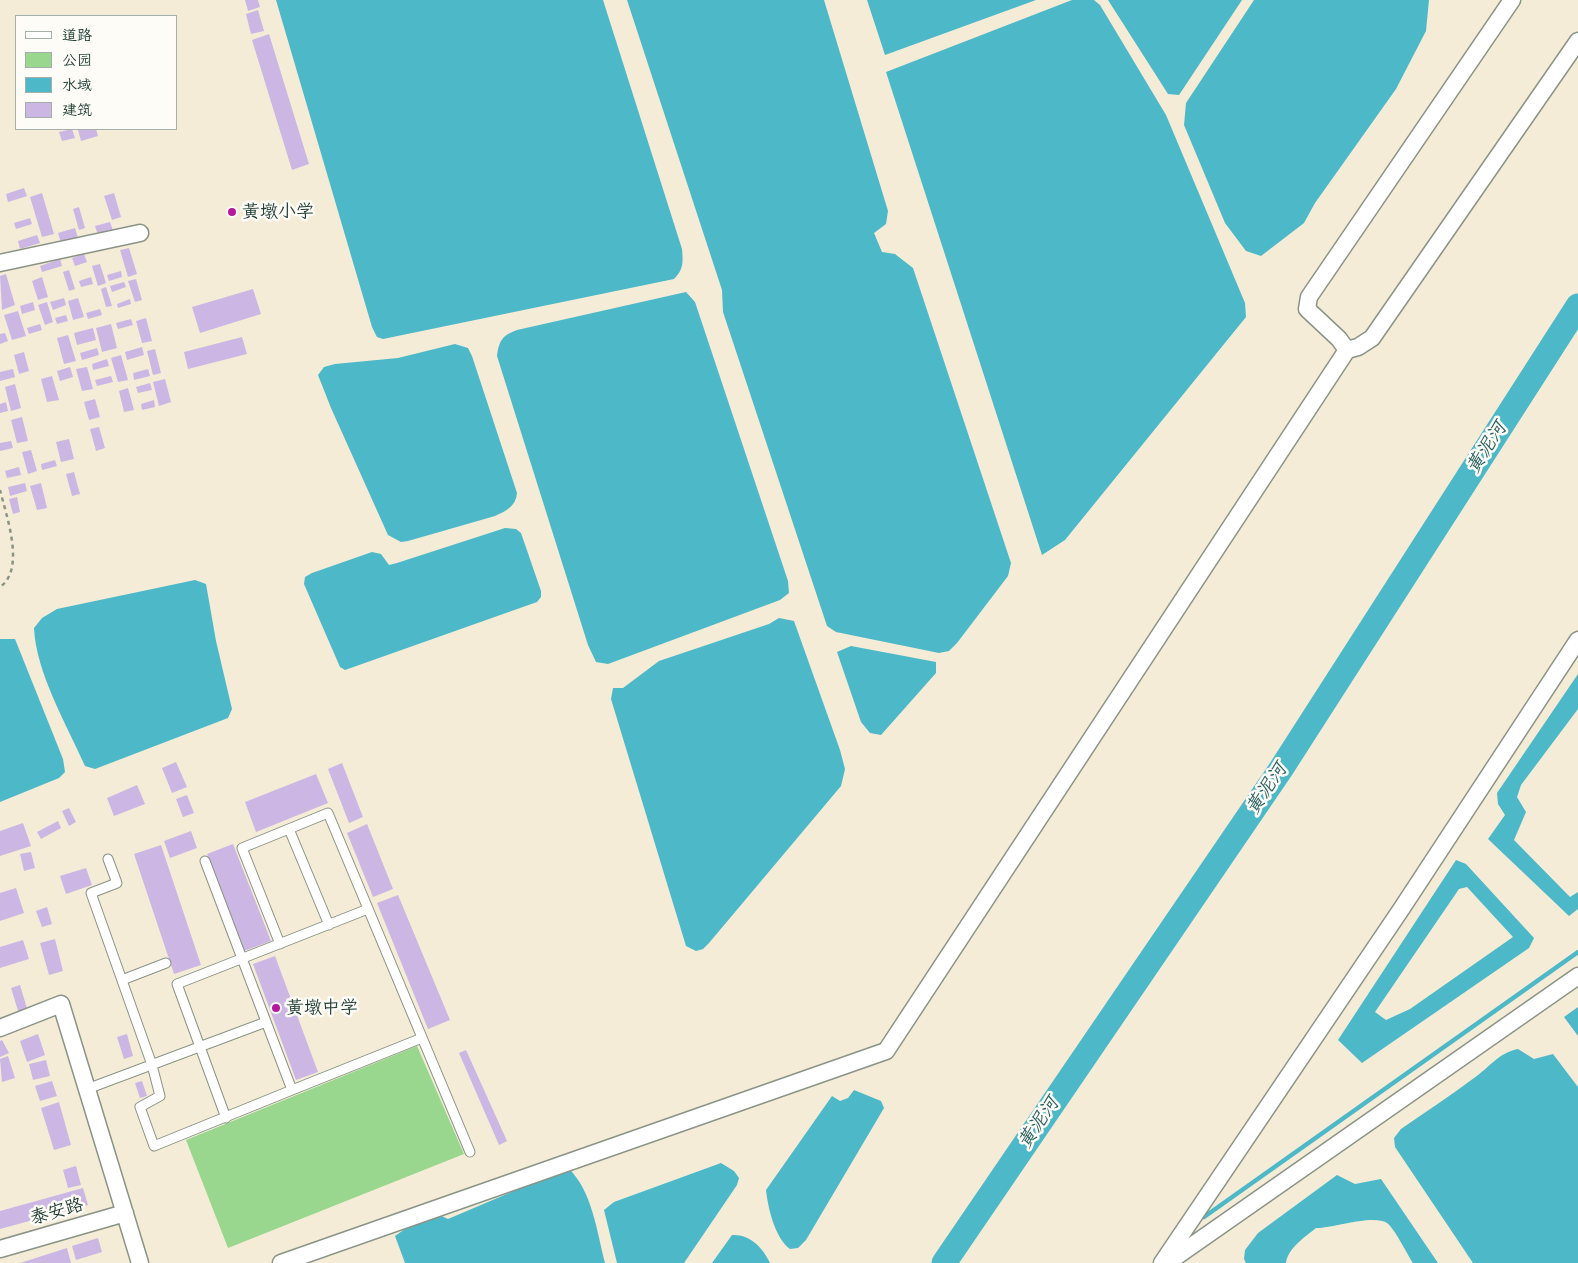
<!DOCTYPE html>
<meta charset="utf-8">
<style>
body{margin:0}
#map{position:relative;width:1578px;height:1263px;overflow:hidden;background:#f4ecd7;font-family:Caveat,"LXGW WenKai TC",sans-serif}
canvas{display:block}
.legend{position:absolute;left:15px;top:15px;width:162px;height:115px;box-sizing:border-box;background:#fdfcf7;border:1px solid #a4b0a9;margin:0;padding:6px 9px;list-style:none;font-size:15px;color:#1f3d34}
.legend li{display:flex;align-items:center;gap:10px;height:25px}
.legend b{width:25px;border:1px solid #a4b0a9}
</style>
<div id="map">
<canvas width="1578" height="1263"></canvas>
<ul class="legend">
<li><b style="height:6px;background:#fff"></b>道路</li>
<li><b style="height:14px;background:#98d78d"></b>公园</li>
<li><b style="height:14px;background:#4cb8c8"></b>水域</li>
<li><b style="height:14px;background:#ccb7e4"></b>建筑</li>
</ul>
</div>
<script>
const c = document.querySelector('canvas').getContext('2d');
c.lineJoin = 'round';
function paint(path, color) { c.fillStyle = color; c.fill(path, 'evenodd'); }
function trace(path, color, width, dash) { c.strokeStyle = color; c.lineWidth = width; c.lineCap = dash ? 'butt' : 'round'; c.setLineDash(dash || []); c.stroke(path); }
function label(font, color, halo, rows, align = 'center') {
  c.font = font + ' Caveat,"LXGW WenKai TC",sans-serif'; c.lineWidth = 5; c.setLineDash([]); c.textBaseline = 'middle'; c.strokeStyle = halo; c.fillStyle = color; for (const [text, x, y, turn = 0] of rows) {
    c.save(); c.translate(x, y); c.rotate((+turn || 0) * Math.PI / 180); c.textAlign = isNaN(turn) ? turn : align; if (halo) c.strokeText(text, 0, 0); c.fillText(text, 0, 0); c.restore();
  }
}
const green = new Path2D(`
 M417,1046L464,1154L228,1248L186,1140Z`);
const water = new Path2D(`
 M276,0H603L682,249C683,262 684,269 674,279L383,339L377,337L372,327Z
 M627,0H824L888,211L886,224L874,233L882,252L895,254L913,268L1011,563L1008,576L957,643L949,651L939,653L836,632L827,626L723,312L722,290Z
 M867,0H1036L885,55Z
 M1072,0H1094L1100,5L1166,115L1245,303L1246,317L1065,540L1042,555L886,72Z
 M1108,0H1242L1179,95L1168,94Z
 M1254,0H1429L1426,31L1396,89L1315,203L1304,223L1261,256L1246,251L1225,223L1184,125L1186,103Z
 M686,292L695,302L788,581L789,593L780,600L608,664L596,662L588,645L497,356C499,340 503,335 517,330Z
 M455,344L468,348L472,356L517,493C516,506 506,511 495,516L408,541L401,542L388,535L331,408L318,375L324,367L335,364L398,358Z
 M505,528L516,529L521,533L541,591V597L537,602L345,670L340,667L304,584L305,577L312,573L372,552L381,554L389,565L397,563Z
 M195,580L206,584L216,641L232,709L228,718L95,769L85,766C67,725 36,673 34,628L42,618L57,609Z
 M779,618L794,621L840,750L845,769L841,786L709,943L703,949L696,951L686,946L611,699L613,688H623L659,661L769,624Z
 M0,639H15L63,759L65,772L59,778L0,802Z
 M851,646L936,662V673L881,735L870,733L861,722L837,652Z
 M1578,674V709L1521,785L1517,797L1526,812L1514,840L1570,897L1578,892V909L1569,916L1488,839L1505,815L1498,804L1497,793Z
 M1456,860L1466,864L1534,938L1529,948L1362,1063L1338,1040ZM1467,887L1513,937L1410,1009L1386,1020L1375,1012L1459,889Z
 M1578,1007V1036L1564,1017Z
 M1518,1049L1534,1059L1553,1054L1578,1087V1263H1473L1395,1147L1394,1138L1401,1129C1425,1112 1450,1096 1474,1078C1490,1067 1498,1053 1518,1049Z
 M854,1090L881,1101L884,1108L806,1240L798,1248L790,1249C775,1238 768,1208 766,1190L832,1096L840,1101L848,1098Z
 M721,1163L734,1171L739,1178L737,1185L684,1263H617L604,1210L614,1202Z
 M568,1168C592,1190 597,1232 605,1263H405L395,1236L415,1222L437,1214L448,1219Z
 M1337,1175L1355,1184L1381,1179L1438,1263H1413C1407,1254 1395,1229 1387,1223C1373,1214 1334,1228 1316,1228C1305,1237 1288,1248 1286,1263H1246L1244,1259L1245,1250L1258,1233Z
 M732,1235C750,1234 763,1248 770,1263H712Z`);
const stream = new Path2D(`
 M1204,1217L1578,952`);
const river = new Path2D(`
 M944,1263L1281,769L1578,306`);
const building = new Path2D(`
 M245,0H258L260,7L248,11Z
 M258,10L264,31L251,34L246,14Z
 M269,34L309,164L292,170L252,40Z
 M72,129L75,138L62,141L59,132Z
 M84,129H96L98,136L81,141L78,130Z
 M24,188L27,196L8,202L6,194Z
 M42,193L54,234L42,237L30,197Z
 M114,193L121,217L112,220L104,196Z
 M79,207L85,228L79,230L73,209Z
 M30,218L32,224L16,229L14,223Z
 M110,222L114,233L99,238L95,226Z
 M75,228L78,238L61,243L58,233Z
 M37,235L40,243L20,249L18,241Z
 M129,248L137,274L128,277L120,250Z
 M84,254L87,262L75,266L72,258Z
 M60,259L62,266L42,272L40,266Z
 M100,264L106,283L98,286L92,266Z
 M69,270L75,289L69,291L63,272Z
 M121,271L122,277L109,281L107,275Z
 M6,274L15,305L2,310L0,276Z
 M42,277L48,297L38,300L32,281Z
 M91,277L93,284L81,287L79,281Z
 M136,279L142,300L135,302L128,281Z
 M124,282L126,287L112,292L110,286Z
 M106,287L112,306L106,307L101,289Z
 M253,289L261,314L200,333L192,307Z
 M64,298L66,305L53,310L50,302Z
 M78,298L84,317L73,320L68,301Z
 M130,299L131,304L118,308L117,304Z
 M33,302L35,310L22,314L20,306Z
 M47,302L53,322L45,325L38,305Z
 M100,309L102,315L88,319L86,313Z
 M18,311L26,336L12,340L4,315Z
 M66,315L68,321L57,324L55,318Z
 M146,318L152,341L142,343L136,321Z
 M131,319L133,325L118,329L116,323Z
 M40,324L42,330L29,334L27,328Z
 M111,324L117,348L102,352L96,328Z
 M93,328L96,340L77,345L74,333Z
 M5,333L8,341L0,344V334Z
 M68,335L76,361L64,364L57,338Z
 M242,337L247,354L188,369L184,352Z
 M142,347L144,355L127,360L125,352Z
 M97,348L99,355L82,360L80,353Z
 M155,349L161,373L153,375L147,351Z
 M24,352L29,371L19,374L14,355Z
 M121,355L128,380L118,382L111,358Z
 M107,359L109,366L93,370L92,364Z
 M70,367L73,377L60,381L57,371Z
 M87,367L93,389L82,391L76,369Z
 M13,369L15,377L0,381V372Z
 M148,369L150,376L134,380L133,373Z
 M52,376L59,400L47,402L41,379Z
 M111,376L113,382L97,386L95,380Z
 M165,379L171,402L159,406L153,382Z
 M150,383L152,390L138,393L136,387Z
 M15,384L21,408L11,411L5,387Z
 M128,388L134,410L124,412L119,391Z
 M95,399L100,417L89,420L84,402Z
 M154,400L155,407L142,410L141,404Z
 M6,402L8,411L0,413V404Z
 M22,417L28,441L17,443L11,420Z
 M99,427L105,448L96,451L90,429Z
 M69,439L74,459L61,462L56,442Z
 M11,441L13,448L0,451V443Z
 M31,450L37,471L28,474L22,452Z
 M55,460L57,466L42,470L41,464Z
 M19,467L21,475L7,478L5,471Z
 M74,472L80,494L72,496L66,474Z
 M25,483L27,491L10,496L8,487Z
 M41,483L47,508L37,510L30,486Z
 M17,497L20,512L13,514L9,499Z
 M176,762L187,787L172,793L162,768Z
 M342,763L363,817L349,823L328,769Z
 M316,774L328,803L256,832L245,802Z
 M137,785L145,804L114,816L107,798Z
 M187,795L194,813L183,817L176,799Z
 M69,808L76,822L69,826L62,811Z
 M58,821L61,828L41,839L37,832Z
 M23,823L31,846L0,856V831Z
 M367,824L393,889L373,897L347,833Z
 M191,831L197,848L170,858L164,841Z
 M233,844L271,941L244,951L207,854Z
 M161,845L201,965L174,974L134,854Z
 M31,852L35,868L24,871L20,854Z
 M86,868L92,885L66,894L60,876Z
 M16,888L24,913L0,921V893Z
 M398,895L450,1020L428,1029L377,903Z
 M47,907L52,924L42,927L36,911Z
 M55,939L63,971L49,975L40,943Z
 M23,940L29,959L0,968V947Z
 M275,956L318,1072L296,1080L253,964Z
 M20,985L28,1012L19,1014L11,988Z
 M38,1034L45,1055L27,1062L20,1041Z
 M127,1034L133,1056L124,1059L117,1037Z
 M2,1040L9,1053L0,1057V1041Z
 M466,1050L507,1141L499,1145L459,1053Z
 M8,1056L15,1078L2,1082L0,1059Z
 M46,1060L50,1076L33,1080L29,1064Z
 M52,1081L57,1096L40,1101L35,1086Z
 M142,1081L147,1096L140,1098L135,1083Z
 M59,1102L71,1145L54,1150L41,1108Z
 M76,1166L81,1185L68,1188L63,1170Z
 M83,1188L88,1205L0,1229V1211Z
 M98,1238L102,1252L76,1260L72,1246Z
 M67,1248L71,1263H20Z`);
const path = new Path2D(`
 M0,490C6,515 26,569 0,587`);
const service = new Path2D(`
 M289,829L329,925
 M108,859L117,883L91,893L152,1065L160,1096L140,1107L154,1146L292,1090
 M205,861L292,1090L422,1038
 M280,944L242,848L328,813L470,1152
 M122,980L166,963
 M87,1089L266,1022
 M226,1118L177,984L368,909`);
const minor = new Path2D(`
 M0,263L140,233
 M1347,350L1358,347L1372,338L1578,41
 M0,1028L61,1004L140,1263
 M0,1249L125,1213
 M281,1263L886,1051L1347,350L1339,339L1307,309L1309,297L1512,0
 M1162,1263L1402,908L1578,640
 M1167,1263L1578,976`);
const markers = [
 [232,212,5,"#b5179e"],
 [276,1008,5,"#b5179e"]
];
const poiNames = [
 ["黄墩小学",242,212],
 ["黄墩中学",286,1008]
];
const streetNames = [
 ["泰安路",57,1212,-16]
];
const waterNames = [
 ["黄泥河",1487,448,-57],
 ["黄泥河",1267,789,-56],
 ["黄泥河",1039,1123,-56]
];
paint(green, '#98d78d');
paint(water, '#4cb8c8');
trace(stream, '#4cb8c8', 4.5);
trace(river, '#4cb8c8', 25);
paint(building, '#ccb7e4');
trace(service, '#8a9486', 11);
trace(minor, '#8a9486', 19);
trace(path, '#8a9486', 2.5, [4, 4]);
trace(service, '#fff', 9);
trace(minor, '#fff', 16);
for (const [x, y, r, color] of markers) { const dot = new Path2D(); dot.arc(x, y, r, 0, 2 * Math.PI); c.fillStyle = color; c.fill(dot); trace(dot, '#fdfcf7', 2); }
label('18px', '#1f3d34', '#fdfcf7', poiNames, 'left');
label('18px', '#1f3d34', '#fdfcf7', streetNames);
label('italic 19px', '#2c6260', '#fdfcf7', waterNames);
</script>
